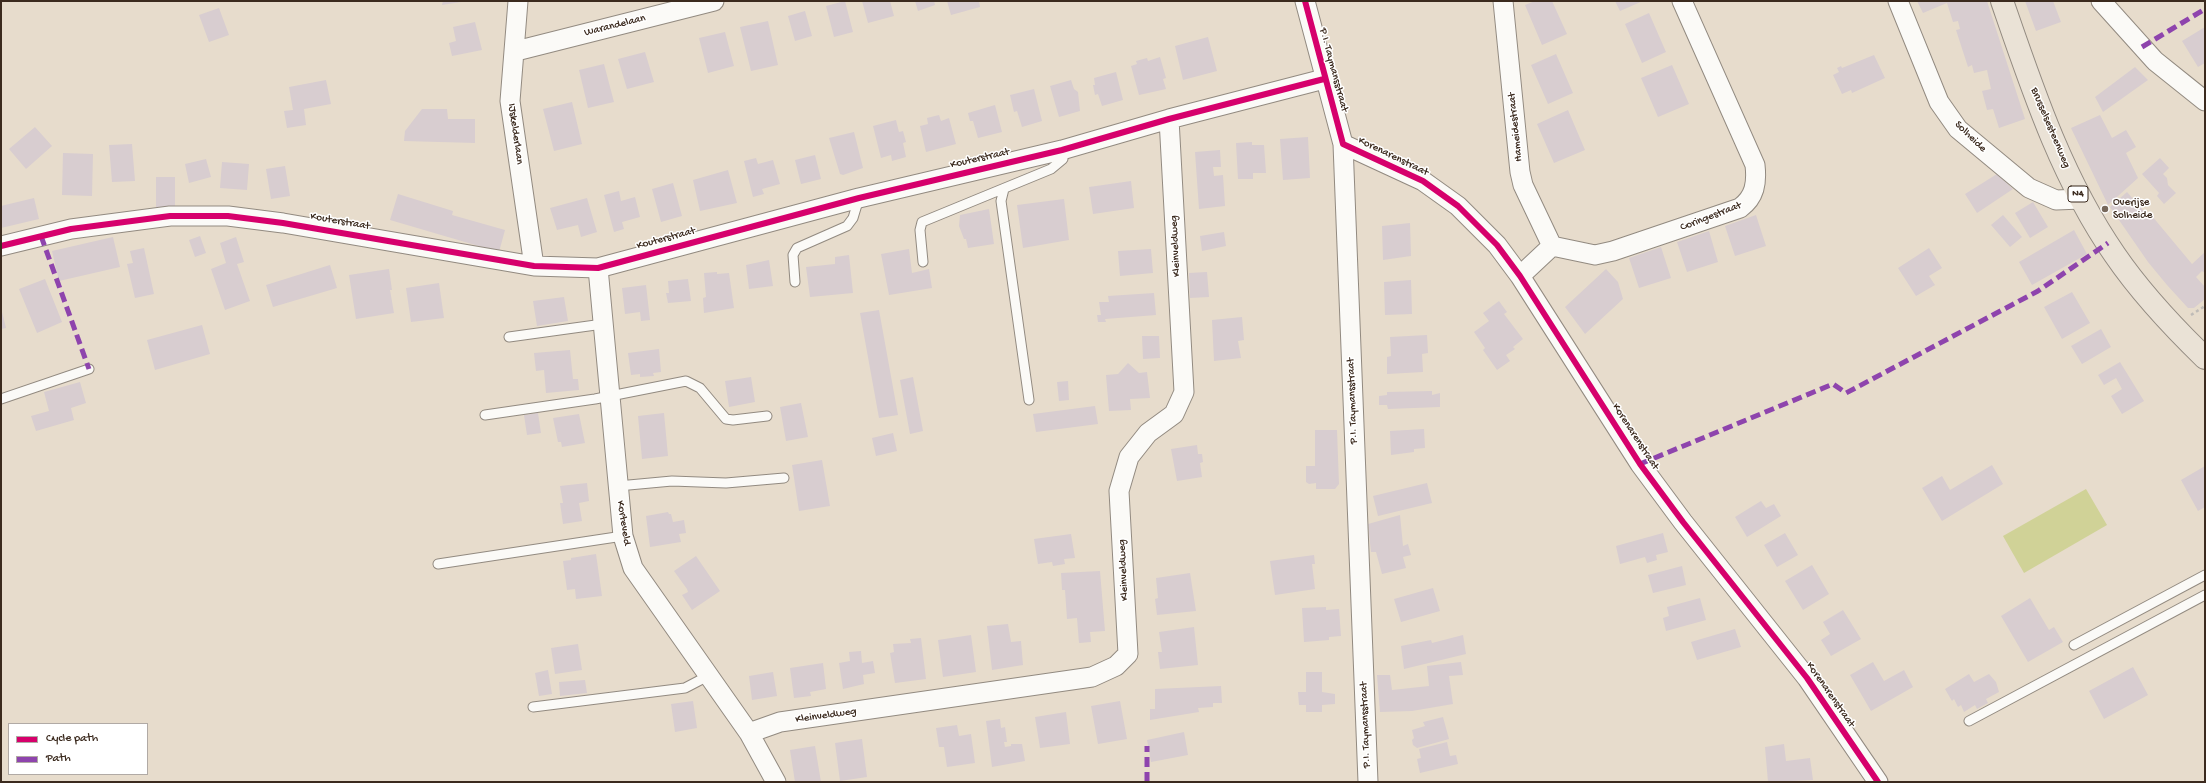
<!DOCTYPE html>
<style>
body{margin:0}
#map{position:relative;width:2206px;height:783px;overflow:hidden;background:#e7dccc;font-family:"Gochi Hand",sans-serif}
canvas{display:block}
.frame{position:absolute;inset:0;border:2px solid #3b2a1e;pointer-events:none}
.legend{position:absolute;left:8px;top:723px;width:140px;height:52px;box-sizing:border-box;background:#fff;border:1px solid #b1aaa5;margin:0;padding:5px 7px;list-style:none;font-size:12px;color:#3b2a1e}
.legend li{display:flex;align-items:center;gap:8px;height:20px}
.legend b{width:20px;border:1px solid #b1aaa5}
</style>
<div id="map">
<canvas width="2206" height="783"></canvas>
<div class="frame"></div>
<ul class="legend">
<li><b style="height:5px;background:#d6006c"></b>Cycle path</li>
<li><b style="height:5px;background:#8e44ad"></b>Path</li>
</ul>
</div>
<script>
const c = document.querySelector('canvas').getContext('2d');
c.lineJoin = 'round';
function paint(path, color) { c.fillStyle = color; c.fill(path, 'evenodd'); }
function trace(path, color, width, dash) { c.strokeStyle = color; c.lineWidth = width; c.lineCap = dash ? 'butt' : 'round'; c.setLineDash(dash || []); c.stroke(path); }
function label(font, color, halo, rows, align = 'center') {
  c.font = font + ' "Gochi Hand",sans-serif'; c.lineWidth = 3; c.setLineDash([]); c.textBaseline = 'middle'; c.strokeStyle = halo; c.fillStyle = color; for (const [text, x, y, turn = 0] of rows) {
    c.save(); c.translate(x, y); c.rotate((+turn || 0) * Math.PI / 180); c.textAlign = isNaN(turn) ? turn : align; if (halo) c.strokeText(text, 0, 0); c.fillText(text, 0, 0); c.restore();
  }
}
const green = new Path2D(`
 M2086,489L2107,525L2024,573L2003,536Z`);
const building = new Path2D(`
 M443,1H461V2L442,5Z
 M845,1L853,32L834,37L826,6Z
 M862,1H890L894,16L868,23Z
 M915,1H934L935,5L918,11Z
 M947,1H979L980,7L951,15Z
 M1535,1H1552L1567,34L1542,45L1525,5Z
 M1615,1H1643L1620,11Z
 M1917,1H1987L2025,119L1999,128L1993,109L1987,110L1982,91L1991,89L1987,70L1974,73L1972,65L1968,67L1956,30L1960,29L1958,21L1953,22L1947,3L1923,13Z
 M2025,1H2053L2061,22L2036,31Z
 M219,8L229,35L209,42L199,15Z
 M805,11L812,36L795,41L788,16Z
 M1649,13L1666,52L1642,63L1625,24Z
 M768,21L778,65L751,71L740,27Z
 M475,22L482,50L452,56L449,43L456,41L453,27Z
 M2205,27V63L2198,67L2182,41Z
 M725,32L734,66L708,73L699,38Z
 M1208,37L1217,71L1183,80L1175,46Z
 M645,52L654,82L627,89L618,59Z
 M1556,54L1573,93L1548,104L1531,65Z
 M1874,55L1885,78L1852,93L1851,90L1842,94L1833,75L1839,72L1837,68L1841,66L1842,68Z
 M1160,57L1166,78L1163,79L1166,89L1139,95L1131,66L1137,64L1136,61L1147,58L1148,61Z
 M604,64L614,102L588,108L579,70Z
 M1672,65L1689,104L1658,117L1641,78Z
 M2135,67L2148,80L2103,112L2095,97Z
 M1116,72L1123,100L1102,106L1098,94L1095,95L1093,85H1095L1094,78Z
 M326,80L331,104L304,109L306,125L287,128L284,111L293,110L289,87Z
 M1071,80L1074,89L1078,92L1080,111L1059,117L1050,86Z
 M1034,89L1042,121L1022,127L1017,111L1014,112L1010,95Z
 M572,102L582,144L554,151L543,109Z
 M995,105L1002,132L978,138L973,121H970L968,113Z
 M422,109H447L448,119H475V143L404,141L405,131Z
 M1568,110L1585,150L1554,163L1537,124Z
 M939,115L941,121L949,118L956,144L926,152L920,126L928,124L927,118Z
 M2100,115L2112,138L2126,130L2136,147L2126,153L2138,178L2108,205L2071,128Z
 M896,120L899,132L903,131L906,142L903,143L906,157L892,161L891,155L881,158L873,126Z
 M35,127L52,146L26,169L9,149Z
 M854,132L863,168L843,175L840,174L829,138Z
 M1308,137L1310,178L1283,180L1280,139Z
 M1252,142V145H1264L1266,173H1253V179H1238L1236,143Z
 M132,144L135,181L112,182L109,145Z
 M1220,150L1221,167H1213L1214,176L1223,175L1225,206L1199,209L1195,152Z
 M63,153L93,154L92,196L62,195Z
 M815,155L821,179L801,184L795,160Z
 M756,158L758,164L773,160L780,184L762,189L764,194L753,197L744,161Z
 M2160,158L2169,168L2163,174L2167,178L2168,185L2176,193L2164,204L2157,196L2159,193L2142,174Z
 M206,159L211,177L189,183L185,164Z
 M222,162L249,164L247,190L220,188Z
 M285,166L290,196L271,199L266,169Z
 M728,170L737,203L700,211L693,180Z
 M1997,174L2013,189L1977,213L1965,194Z
 M156,177H175V208H156Z
 M1131,181L1134,208L1093,214L1089,187Z
 M673,183L682,216L661,222L652,189Z
 M619,191L621,201L635,197L640,217L622,222L624,229L614,232L604,195Z
 M2127,192L2150,218L2152,216L2192,264L2205,252V273L2202,271L2196,277L2205,287V299L2194,308H2188L2167,285L2148,262L2110,207Z
 M398,194L453,211L452,215L505,230L499,252L390,220Z
 M34,198L39,219L1,228V206Z
 M587,198L597,232L581,237L578,225L557,230L550,208Z
 M1064,199L1069,240L1023,248L1017,205Z
 M2033,202L2048,227L2030,238L2015,213Z
 M989,209L994,244L968,248L966,239H964L959,226L960,215Z
 M1756,215L1766,246L1735,256L1725,226Z
 M2003,215L2022,237L2010,247L1991,225Z
 M1410,223L1411,256L1383,260L1382,226Z
 M2074,230L2087,254L2032,285L2019,262Z
 M1709,231L1718,262L1687,272L1677,242Z
 M1224,232L1226,246L1202,251L1200,236Z
 M200,236L206,253L195,257L189,240Z
 M113,237L120,267L59,281L52,251Z
 M236,237L244,262L237,264L250,301L225,310L211,269L226,263L220,243Z
 M1661,247L1671,278L1639,288L1629,258Z
 M144,248L154,294L135,298L127,264L133,263L130,251Z
 M1929,248L1942,268L1929,276L1935,285L1916,296L1898,268Z
 M909,249L912,273L929,269L932,288L889,295L881,254Z
 M1151,249L1153,273L1120,276L1118,251Z
 M849,255L853,293L810,297L806,267L835,264V257Z
 M769,260L773,286L749,289L746,265Z
 M330,265L337,288L273,307L266,285Z
 M389,269L392,290H390L394,313L356,319L349,275Z
 M1606,269L1618,282L1623,299L1585,334L1565,307Z
 M717,272V274L729,273L734,308L704,313L703,298L706,297L704,273Z
 M1207,272L1209,297L1190,298L1189,273Z
 M45,279L62,322L37,333L19,289Z
 M688,279L691,301L668,303L666,293H669L668,281Z
 M1411,280L1412,314L1385,315L1384,282Z
 M439,283L444,318L411,322L406,288Z
 M646,285L650,320L641,321L640,312L625,314L622,288Z
 M2072,292L2090,323L2062,339L2044,307Z
 M1154,293L1156,315L1105,319L1106,322H1098L1097,315H1101L1099,302H1109L1108,296Z
 M564,297L568,321L537,326L533,301Z
 M1499,301L1507,312L1504,314L1523,339L1513,347L1515,349L1506,355L1510,361L1497,370L1483,350L1485,348L1474,332L1489,321L1483,313Z
 M1,308L6,328L1,329Z
 M879,310L898,415L879,418L860,313Z
 M1242,317L1244,340L1238,341L1241,358L1214,361L1212,320Z
 M202,325L210,354L155,370L147,340Z
 M2101,329L2111,347L2082,364L2071,346Z
 M1427,335L1428,353L1422,354L1423,372L1387,374V357L1391,356L1390,337Z
 M1142,336H1159L1160,358L1143,359Z
 M659,349L661,372L653,373L654,376L640,377V374L631,375L628,353Z
 M570,350L573,379H578L579,390L546,393L544,370L536,371L534,353Z
 M2120,362L2144,401L2122,414L2111,396L2122,389L2116,378L2104,385L2098,375Z
 M1128,363L1139,373L1147,372L1150,398L1130,399L1131,410L1109,411L1106,375L1118,374Z
 M751,377L755,402L729,407L725,381Z
 M913,377L923,431L910,434L900,380Z
 M1068,381L1069,400L1059,401L1057,382Z
 M80,382L86,403L71,408L74,420L36,431L31,416L49,411L44,392Z
 M1432,391V395L1440,393V407L1388,409L1387,405H1379V396L1387,395V392Z
 M801,403L808,437L786,441L780,407Z
 M1095,406L1098,424L1036,432L1033,414Z
 M538,413L541,433L527,435L524,415Z
 M664,413L668,456L642,459L638,416Z
 M579,414L585,443L562,447L561,442H558L553,418Z
 M1424,429L1425,448L1414,449V452L1391,455L1390,431Z
 M1315,430H1337L1339,484L1335,489H1316V483L1309,484L1306,482V466H1315Z
 M893,433L897,451L876,456L872,438Z
 M1197,445L1198,454H1202L1203,462L1200,463L1202,477L1177,481L1171,449Z
 M822,460L830,506L799,511L792,465Z
 M1992,465L2003,484L1942,521L1922,488L1942,476L1950,490Z
 M2205,466V507L2198,511L2181,480Z
 M587,483L589,501L579,503L582,521L563,524L560,503H563L560,486Z
 M1427,483L1432,503L1378,516L1373,496Z
 M1761,501L1766,508L1774,504L1781,516L1747,537L1735,517Z
 M668,512L669,514H671L673,522L684,520L686,533L679,534L681,542L650,547L646,516Z
 M1400,515L1403,546L1408,544L1411,555L1403,557L1406,568L1382,574L1376,552H1371L1368,524Z
 M1663,533L1668,552L1656,555L1657,560L1647,563L1645,557L1620,564L1616,546Z
 M1785,533L1798,555L1777,567L1764,545Z
 M1071,534L1075,558L1064,559L1065,564L1053,566L1052,562L1038,564L1034,539Z
 M596,554L602,596L576,599L575,589L567,590L563,561L571,560V558Z
 M1314,555L1315,564H1312L1315,589L1275,595L1270,561Z
 M696,556L720,591L692,610L682,595L688,592L687,589L674,571Z
 M1812,565L1829,594L1803,610L1785,581Z
 M1682,566L1686,585L1653,593L1648,575Z
 M1100,571L1105,631L1090,632L1091,642L1079,643L1077,618L1067,619L1065,590H1062L1061,573Z
 M1190,573L1196,611L1157,615L1155,599L1158,598L1156,578Z
 M1433,588L1440,611L1401,622L1394,599Z
 M1700,598L1706,620L1666,631L1663,618L1669,616L1667,607Z
 M2030,598L2049,630L2054,627L2063,642L2028,662L2001,616Z
 M1326,607V610L1339,609L1341,636L1329,637V640L1304,642L1302,608Z
 M1843,610L1861,639L1831,656L1821,640L1830,634L1823,622Z
 M1008,624L1011,642L1021,641L1023,665L992,670L987,626Z
 M1194,627L1198,665L1160,669L1158,652H1162L1159,632Z
 M1735,629L1741,647L1697,660L1691,642Z
 M971,635L976,672L943,677L938,640Z
 M1463,635L1466,654L1404,669L1401,646L1431,640L1432,643Z
 M921,638L926,679L895,683L890,653L894,652L893,644L911,643L910,639Z
 M578,644L582,670L555,674L551,648Z
 M861,651L862,663L873,661L875,673L863,675L864,684L843,689L839,663L850,661L849,652Z
 M1461,662L1463,675L1449,676L1453,704L1412,711L1380,712L1377,675H1390L1392,690L1429,686L1427,666Z
 M1873,662L1884,681L1904,670L1913,687L1871,711L1850,675Z
 M823,663L826,689L810,692L811,696L794,698L790,668Z
 M2133,667L2148,695L2104,719L2089,691Z
 M548,670L552,694L539,696L535,673Z
 M773,672L777,696L752,700L749,676Z
 M1306,672H1322V692L1335,694V704L1322,705V712H1306V705H1299L1298,692H1306Z
 M1969,674L1974,682L1989,674L1996,682L1999,692L1986,699L1988,703L1977,709L1975,705L1964,712L1961,705L1958,707L1954,699L1952,701L1945,689Z
 M585,680L587,693L560,696L559,682Z
 M1221,686L1222,703H1213V707L1198,708L1199,712L1150,720V709H1155V689Z
 M693,701L697,728L675,732L671,704Z
 M1120,701L1127,739L1098,744L1091,706Z
 M1066,712L1070,744L1040,748L1035,717Z
 M1443,717L1449,739L1417,748L1413,745L1412,740L1414,738L1412,730L1425,726L1423,722Z
 M1000,719L1001,728L1005,727L1007,742H1004L1005,747L1011,746V744H1022L1025,761L992,767L986,721Z
 M957,725L959,736L971,734L975,763L947,767L944,747H939L936,728Z
 M1184,732L1188,755L1151,762L1147,740Z
 M862,739L867,777L840,781L835,743Z
 M1447,742L1450,756L1456,755L1458,764L1420,773L1417,759L1421,758L1419,749Z
 M1784,744L1786,761L1810,758L1813,780L1768,782L1765,747Z
 M815,746L821,782H795L790,750Z`);
const path = new Path2D(`
 M2191,315L2205,306`);
const service = new Path2D(`
 M1004,189L1001,201L1029,400
 M923,262L920,230L922,222L1051,169L1063,159L1062,150
 M795,282L793,255L797,248L847,226L853,218L859,198
 M509,337L603,324
 M1,399L89,369
 M485,415L595,399L686,381L700,388L726,419L733,420L767,416
 M618,486L672,481L726,483L784,478
 M438,564L623,536
 M2074,645L2205,575
 M533,707L685,688L708,676
 M1969,721L2205,595`);
const minor = new Path2D(`
 M518,1L510,101L534,266
 M1305,1L1343,144L1368,782
 M1503,1L1520,172L1523,185L1552,246
 M1898,1L1939,102L1958,129L2029,188L2056,200L2081,199
 M2101,1L2155,61L2205,101
 M516,51L714,1
 M1343,144L1423,181L1458,206L1497,245L1520,276L1640,464L1683,522L1807,678L1878,782
 M1,246L71,229L170,216H228L283,223L534,266L598,268L859,198L1062,150L1169,119L1324,79
 M598,268L623,536L633,568L749,733L776,782
 M1520,276L1552,246L1595,255L1613,251L1740,208C1755,197 1757,183 1755,165L1682,1
 M749,733L780,722L1092,677L1116,666L1128,654L1119,491L1129,457L1148,433L1174,414L1184,392L1169,119`);
const primary = new Path2D(`
 M2002,1C2032,88 2062,179 2115,255C2141,293 2172,326 2205,358`);
const quiet = new Path2D(`
 M2142,47L2205,9
 M41,236L89,369
 M1640,464L1833,384L1846,393L2038,291L2108,243
 M1147,782V746`);
const cycleway = new Path2D(`
 M1305,1L1343,144L1423,181L1458,206L1497,245L1520,276L1640,464L1683,522L1807,678L1878,782
 M1,246L71,229L170,216H228L283,223L534,266L598,268L859,198L1062,150L1169,119L1324,79`);
const markers = [
 [2105,209,4,"#77685b"]
];
const shields = [
 [2078,194,20]
];
const shieldNames = [
 ["N4",2078,194]
];
const streetNames = [
 ["Warandelaan",615,26,-14],
 ["P.I. Taymansstraat",1333,70,75],
 ["Hameidestraat",1516,127,-96],
 ["Brusselsesteenweg",2050,128,67],
 ["IJskelderlaan",515,134,82],
 ["Solheide",1970,137,44],
 ["Korenarenstraat",1393,157,26],
 ["Kouterstraat",980,159,-13],
 ["Coringestraat",1711,217,-21],
 ["Kouterstraat",340,222,10],
 ["Kouterstraat",666,239,-15],
 ["Kleinveldweg",1176,246,-93],
 ["P.I. Taymansstraat",1353,401,-92],
 ["Korenarenstraat",1635,437,57],
 ["Korteveld",623,523,81],
 ["Kleinveldweg",1124,570,-93],
 ["Korenarenstraat",1830,695,55],
 ["Kleinveldweg",826,716,-8],
 ["P.I. Taymansstraat",1366,725,-92]
];
const poiNames = [
 ["Overijse",2113,203],
 ["Solheide",2113,216]
];
paint(green, '#d0d297');
paint(building, '#d8cdd0');
trace(service, '#928a80', 11);
trace(minor, '#928a80', 21);
trace(primary, '#928a80', 24);
trace(path, '#bfbbb7', 2.5, [3, 3]);
trace(service, '#fbfaf7', 9);
trace(minor, '#fbfaf7', 19);
trace(primary, '#eae2d6', 22);
trace(quiet, '#8e44ad', 5, [10, 5]);
trace(cycleway, '#d6006c', 6);
for (const [x, y, r, color] of markers) { const dot = new Path2D(); dot.arc(x, y, r, 0, 2 * Math.PI); c.fillStyle = color; c.fill(dot); trace(dot, '#fff', 1.5); }
for (const [x, y, w] of shields) { const box = new Path2D(); box.roundRect(x - w / 2, y - 8, w, 16, 3); c.fillStyle = '#fff'; c.fill(box); trace(box, '#3b2a1e', 1); }
label('bold 10px', '#3b2a1e', null, shieldNames);
label('11px', '#3b2a1e', '#fff', streetNames);
label('11px', '#3b2a1e', '#fff', poiNames, 'left');
</script>
